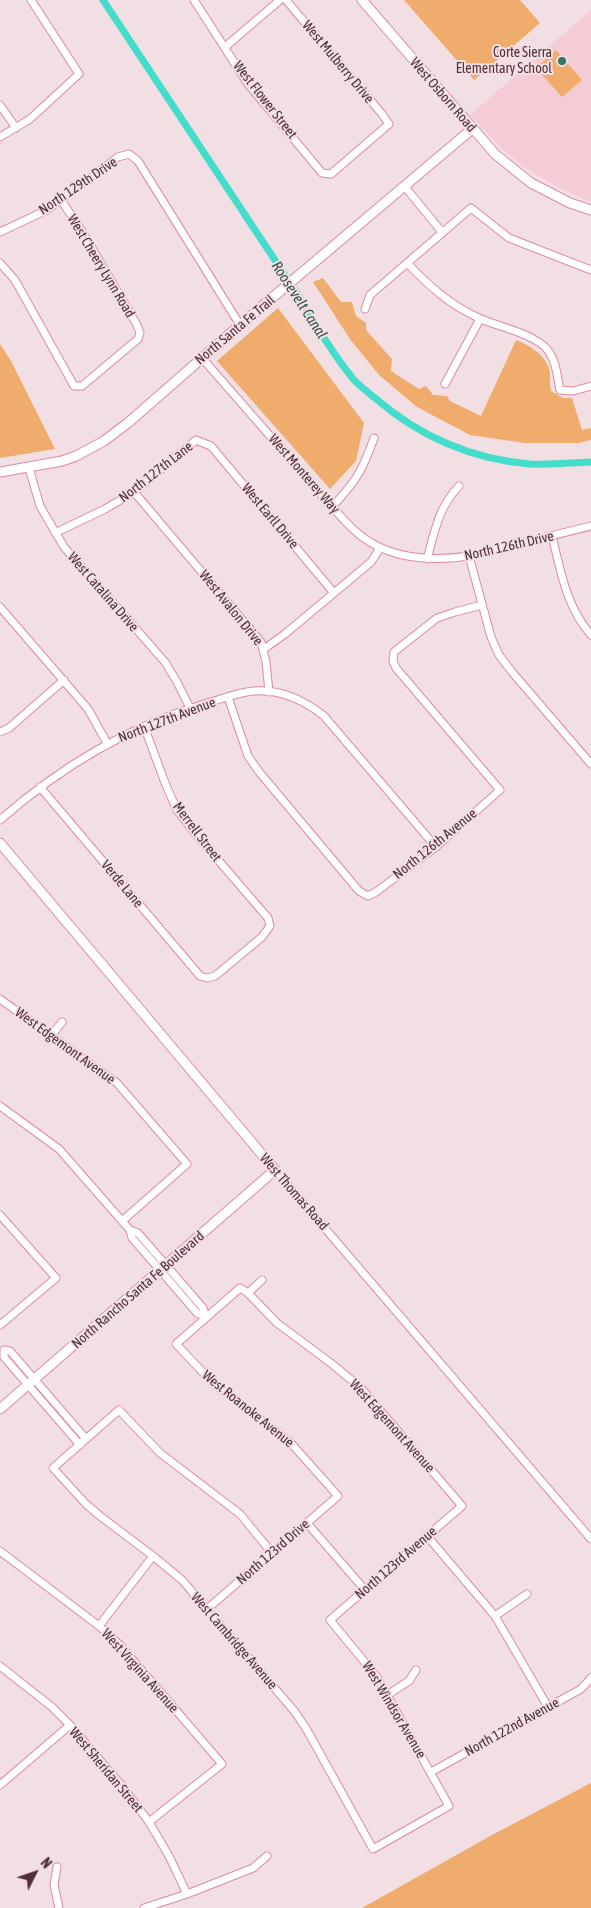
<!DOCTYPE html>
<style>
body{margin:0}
#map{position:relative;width:591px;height:1908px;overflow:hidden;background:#f2dfe3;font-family:"Asap Condensed",sans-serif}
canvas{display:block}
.north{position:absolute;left:10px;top:1848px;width:50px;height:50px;-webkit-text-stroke:4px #f2dfe3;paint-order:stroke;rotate:49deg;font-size:14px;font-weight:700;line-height:20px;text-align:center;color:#532f38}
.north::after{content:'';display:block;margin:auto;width:18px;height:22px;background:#532f38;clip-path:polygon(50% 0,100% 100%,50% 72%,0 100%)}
</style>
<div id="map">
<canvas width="591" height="1908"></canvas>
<div class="north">N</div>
</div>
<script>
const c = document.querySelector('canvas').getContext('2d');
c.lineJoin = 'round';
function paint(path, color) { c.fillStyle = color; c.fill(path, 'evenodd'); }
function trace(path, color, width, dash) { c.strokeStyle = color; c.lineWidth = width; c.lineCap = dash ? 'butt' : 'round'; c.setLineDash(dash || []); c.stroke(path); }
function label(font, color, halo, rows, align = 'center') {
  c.font = font + ' "Asap Condensed",sans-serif'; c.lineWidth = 4; c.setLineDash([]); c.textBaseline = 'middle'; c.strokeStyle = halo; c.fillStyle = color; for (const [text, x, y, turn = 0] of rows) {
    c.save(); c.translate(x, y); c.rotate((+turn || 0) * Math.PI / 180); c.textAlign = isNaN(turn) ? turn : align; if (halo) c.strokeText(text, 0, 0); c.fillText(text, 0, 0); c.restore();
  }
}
const built = new Path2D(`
 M591,10V202L557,187L524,167L502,149L470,115Z`);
const green = new Path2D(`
 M404,0H520L540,23L474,80Z
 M556,50L582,80L562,97L536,68Z
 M323,278L341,302H352L356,316L366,323V330L392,359L391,371L419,389L426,386L433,395L447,396L450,401L481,416L516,340C529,345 544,354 549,368C551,374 549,384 551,391L563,398H572L582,430L591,428V440L578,443H525L470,435L417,407L379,375L350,339L313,282Z
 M278,308L364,423L356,461L330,489L217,361Z
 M0,344L11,361L55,449L0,458Z
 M591,1783V1908H362L492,1835Z`);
const canal = new Path2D(`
 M103,0L300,298C317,327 334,356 355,381C361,387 369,393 375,398C420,437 471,459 530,464C550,465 571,463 591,462`);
const minor = new Path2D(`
 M194,0L248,84L322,173L331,174L389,124L382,114L286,0
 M225,47L280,0
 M0,105L16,128
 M0,137L30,119L79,74L31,0
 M405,187L442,232
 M0,232L47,210L118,157L129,154L138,161L240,325
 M0,263L15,280L74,386H82L138,339L140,333L137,325L85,236L61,200
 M407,263C429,286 451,306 481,319C500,327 530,333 545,347C556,358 557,375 560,390L573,391L591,386
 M365,309L370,295L471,208L509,238L591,270
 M202,358L332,507C339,514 345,522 353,529C384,559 428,562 469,556L591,526
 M445,384L480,319
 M29,468L40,506L64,547L165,662L177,682L190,708
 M134,492L261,642L266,662L269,692
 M332,507C356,481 362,472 374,438
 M55,533L105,509L134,492L196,440L211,446L334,593
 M552,536C561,572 566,606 591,635
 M469,556L491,637L499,655L512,672L591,764
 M427,559C435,531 438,508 459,486
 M0,607L88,709L107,743
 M264,649L285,634L371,562L380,548
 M228,697L248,756L260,773L359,891L368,896L376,892L436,847L500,790L396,668L393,661L394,652L437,618L455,612L482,605
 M0,732L9,728L64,680
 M40,787L200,976L207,978L215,976L262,937L270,926L268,918L194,832L177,810L165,783L144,726
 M0,820C62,766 127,727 207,703C222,699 239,692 254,691C280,689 305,701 324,716L436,847
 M0,999L117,1083L187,1164L122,1221
 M51,1036L62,1022
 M0,1106L59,1149L122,1221L130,1230L138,1233L203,1308L206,1317
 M275,1170L591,1539
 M0,1215L56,1278L0,1325
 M130,1230L132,1238L160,1270L197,1313L206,1317
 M248,1293L277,1323L332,1364L361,1388L462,1506L330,1620L377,1677L449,1806L373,1849L307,1730L295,1712L182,1580L153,1556L100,1516L86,1504L53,1468L119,1410L160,1453L240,1514L272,1553
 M4,1350L10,1351L86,1439
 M4,1350V1357L80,1445
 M307,1523L365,1590
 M427,1536L495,1616L548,1707
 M0,1551L99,1626L120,1645L222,1764L149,1822
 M207,1609L338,1496L290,1442L213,1383L176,1344L240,1288L248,1293L262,1280
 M495,1616L527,1594
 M99,1626L153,1556
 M0,1666L52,1707L70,1725L122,1786L149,1822L169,1856L187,1894
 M387,1695L409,1681L416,1670
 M431,1772L581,1689L591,1678
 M0,1785L70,1725
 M57,1867L54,1885L59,1908
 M144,1908L187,1894L253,1868L267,1856`);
const tertiary = new Path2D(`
 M362,0L495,154L531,183L570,203L591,210
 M0,472L62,461L76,456L104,441L129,422L240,325L472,129
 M0,843L275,1170L0,1409`);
const markers = [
 [562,61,5,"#2e756b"]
];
const poiNames = [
 ["Corte Sierra",552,53],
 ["Elementary School",552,69]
];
const streetNames = [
 ["West Mulberry Drive",338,62,50],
 ["West Osborn Road",443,95,49],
 ["West Flower Street",265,100,52],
 ["North 129th Drive",78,186,-34],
 ["West Cheery Lynn Road",101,266,59],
 ["North Santa Fe Trail",235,330,-40],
 ["North 127th Lane",156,472,-38],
 ["West Monterey Way",304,474,49],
 ["West Earll Drive",270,516,50],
 ["North 126th Drive",509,546,-13],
 ["West Catalina Drive",103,592,49],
 ["West Avalon Drive",231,608,51],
 ["North 127th Avenue",167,720,-21],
 ["Merrell Street",197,832,53],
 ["North 126th Avenue",435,844,-39],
 ["Verde Lane",122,884,50],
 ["West Edgemont Avenue",65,1046,36],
 ["West Thomas Road",294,1192,49],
 ["North Rancho Santa Fe Boulevard",138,1290,-41],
 ["West Roanoke Avenue",248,1409,39],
 ["West Edgemont Avenue",392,1426,48],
 ["North 123rd Drive",273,1552,-41],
 ["North 123rd Avenue",396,1563,-41],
 ["West Cambridge Avenue",234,1641,49],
 ["West Virginia Avenue",140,1671,48],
 ["West Windsor Avenue",394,1710,59],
 ["North 122nd Avenue",512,1727,-29],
 ["West Sheridan Street",106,1770,50]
];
const waterNames = [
 ["Roosevelt Canal",299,300,57]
];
paint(built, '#f5ccd5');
paint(green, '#efac6c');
trace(canal, '#44dcca', 7);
trace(minor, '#e0899f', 9);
trace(tertiary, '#e0899f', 11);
trace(minor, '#fff', 7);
trace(tertiary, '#fff', 9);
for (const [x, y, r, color] of markers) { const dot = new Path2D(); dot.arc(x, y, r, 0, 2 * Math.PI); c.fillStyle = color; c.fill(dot); trace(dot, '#f2dfe3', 2); }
label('14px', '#532f38', '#f2dfe3', poiNames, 'right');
label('14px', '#532f38', '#f2dfe3', streetNames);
label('italic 15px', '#34534e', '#f2dfe3', waterNames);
</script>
